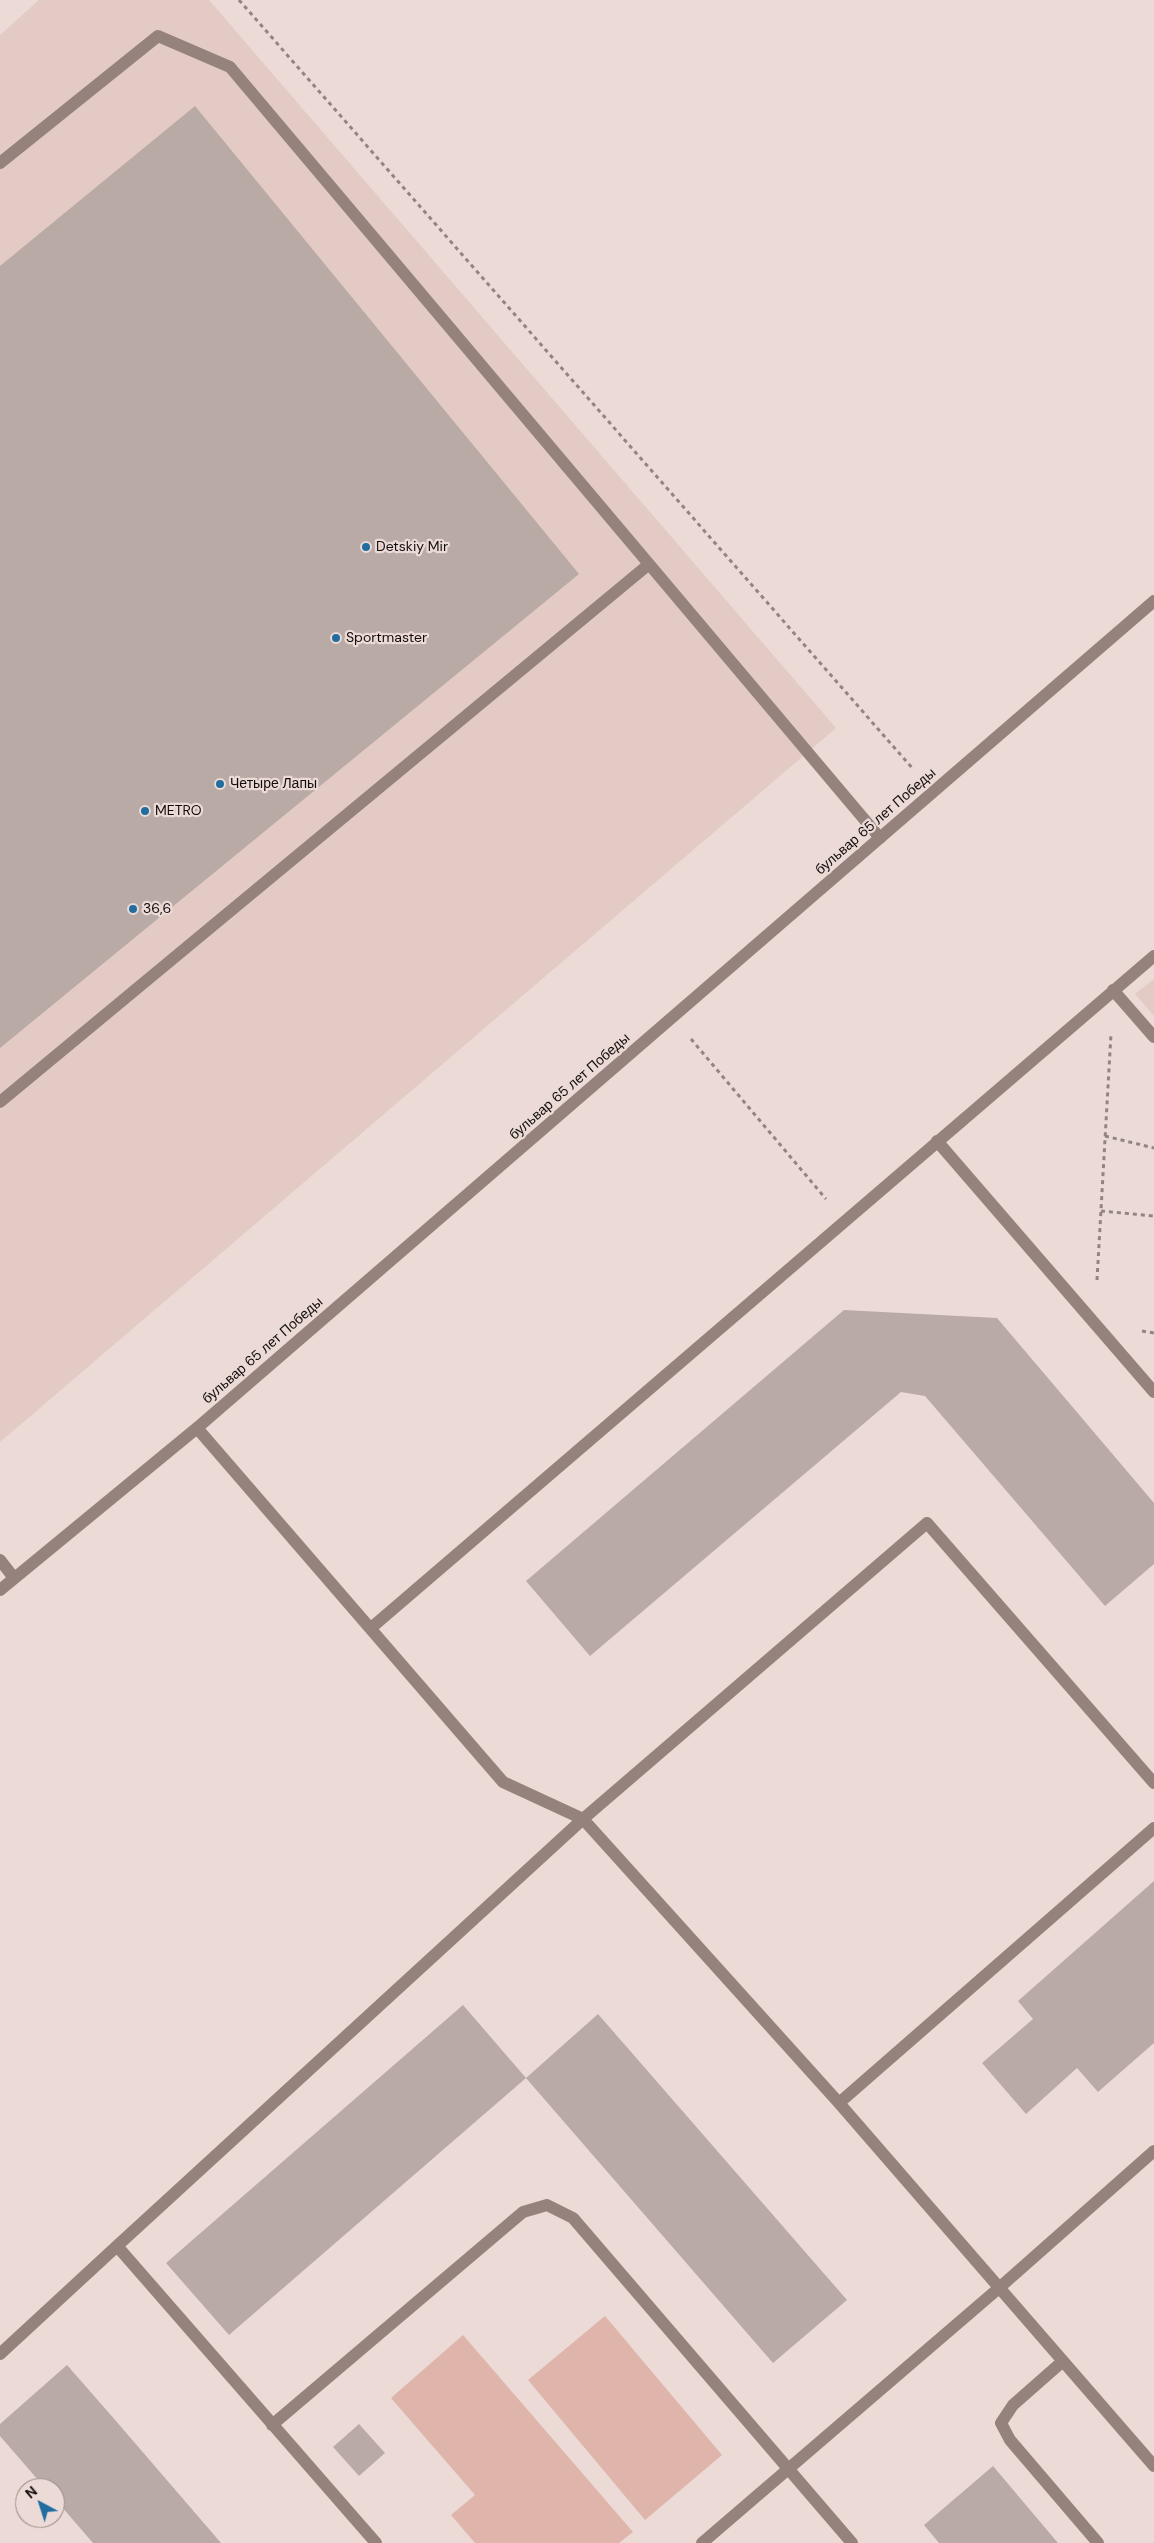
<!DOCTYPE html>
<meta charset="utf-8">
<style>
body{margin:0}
#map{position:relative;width:1154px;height:2543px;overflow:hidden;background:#ebdad6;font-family:"DM Sans",sans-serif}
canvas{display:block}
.north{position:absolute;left:15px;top:2478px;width:50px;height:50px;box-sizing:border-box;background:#ebdad6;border:1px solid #948885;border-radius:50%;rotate:320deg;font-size:14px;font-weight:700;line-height:20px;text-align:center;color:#120d0c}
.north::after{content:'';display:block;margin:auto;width:18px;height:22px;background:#226da0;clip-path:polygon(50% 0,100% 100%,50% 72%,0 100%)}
</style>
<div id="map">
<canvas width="1154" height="2543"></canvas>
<div class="north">N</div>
</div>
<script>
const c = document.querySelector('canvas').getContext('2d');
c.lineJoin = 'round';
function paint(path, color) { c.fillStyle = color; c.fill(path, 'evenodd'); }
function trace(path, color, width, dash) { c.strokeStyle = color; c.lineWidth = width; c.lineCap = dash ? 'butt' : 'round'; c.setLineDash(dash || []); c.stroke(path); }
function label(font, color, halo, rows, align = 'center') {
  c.font = font + ' "DM Sans",sans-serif'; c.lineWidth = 4.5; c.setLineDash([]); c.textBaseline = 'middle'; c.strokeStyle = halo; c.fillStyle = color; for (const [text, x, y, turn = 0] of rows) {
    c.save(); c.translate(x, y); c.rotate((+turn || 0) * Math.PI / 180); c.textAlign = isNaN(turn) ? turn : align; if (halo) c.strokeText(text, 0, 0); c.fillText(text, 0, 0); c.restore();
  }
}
const built = new Path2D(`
 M39,0H209L836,728L0,1442V35Z
 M1154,979V1016L1135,994Z`);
const green = new Path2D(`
 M605,2316L722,2455L645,2520L528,2380Z
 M463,2335L633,2532L619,2543H475L451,2515L475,2495L391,2398Z`);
const building = new Path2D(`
 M195,106L579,574L0,1048V266Z
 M844,1310L997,1318L1154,1503V1564L1105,1606L925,1396L901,1392L590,1656L526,1581Z
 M1154,1881V2043L1098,2092L1077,2068L1026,2114L982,2063L1033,2019L1018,2001Z
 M463,2005L526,2078L598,2014L847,2300L773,2363L526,2078L229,2335L166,2263Z
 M67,2365L116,2421L221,2543H93L55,2499V2488H45L0,2436V2424Z
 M359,2424L385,2453L359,2476L333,2447Z
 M993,2466L1058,2543H939L924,2525Z`);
const path = new Path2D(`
 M239,0L914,770
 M691,1039L826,1199
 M1105,1136L1154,1148
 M1101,1211L1154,1216
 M1097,1280L1111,1034
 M1142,1331L1154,1333`);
const lane = new Path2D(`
 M0,163L158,36L230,67L880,838
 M1113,990L1154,1037
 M0,1102L648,565
 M937,1141L1154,1392
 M197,1428L503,1782L583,1819L839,2103L1154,2466
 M0,1560L14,1578
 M371,1628L1154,956
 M839,2103L1154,1828
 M117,2246L583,1819L927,1523L1154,1783
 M0,2354L117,2246L376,2543
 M1063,2361L1013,2405L1001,2423L1010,2440L1098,2543
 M272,2425L523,2212L547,2205L573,2218L852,2543
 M702,2543L999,2288L1154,2151`);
const street = new Path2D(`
 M0,1590L197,1428L1154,601`);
const markers = [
 [366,547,5,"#226da0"],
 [336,638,5,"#226da0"],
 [220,784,5,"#226da0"],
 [145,811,5,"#226da0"],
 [133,909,5,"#226da0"]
];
const poiNames = [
 ["Detskiy Mir",376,547],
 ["Sportmaster",346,638],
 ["Четыре Лапы",230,784],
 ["METRO",155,811],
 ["36,6",143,909]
];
const streetNames = [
 ["бульвар 65 лет Победы",876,822,-41],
 ["бульвар 65 лет Победы",570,1087,-41],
 ["бульвар 65 лет Победы",263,1351,-41]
];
paint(built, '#e3cac4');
paint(green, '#dfb4aa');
paint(building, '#baaaa6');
trace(path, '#918582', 3, [4, 4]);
trace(lane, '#95827d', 12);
trace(street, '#95827d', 12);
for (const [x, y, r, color] of markers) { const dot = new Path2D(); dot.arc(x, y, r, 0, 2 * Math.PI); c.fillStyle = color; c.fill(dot); trace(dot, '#ebdad6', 2); }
label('14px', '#120d0c', '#ebdad6', poiNames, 'left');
label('14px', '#120d0c', '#ebdad6', streetNames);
</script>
